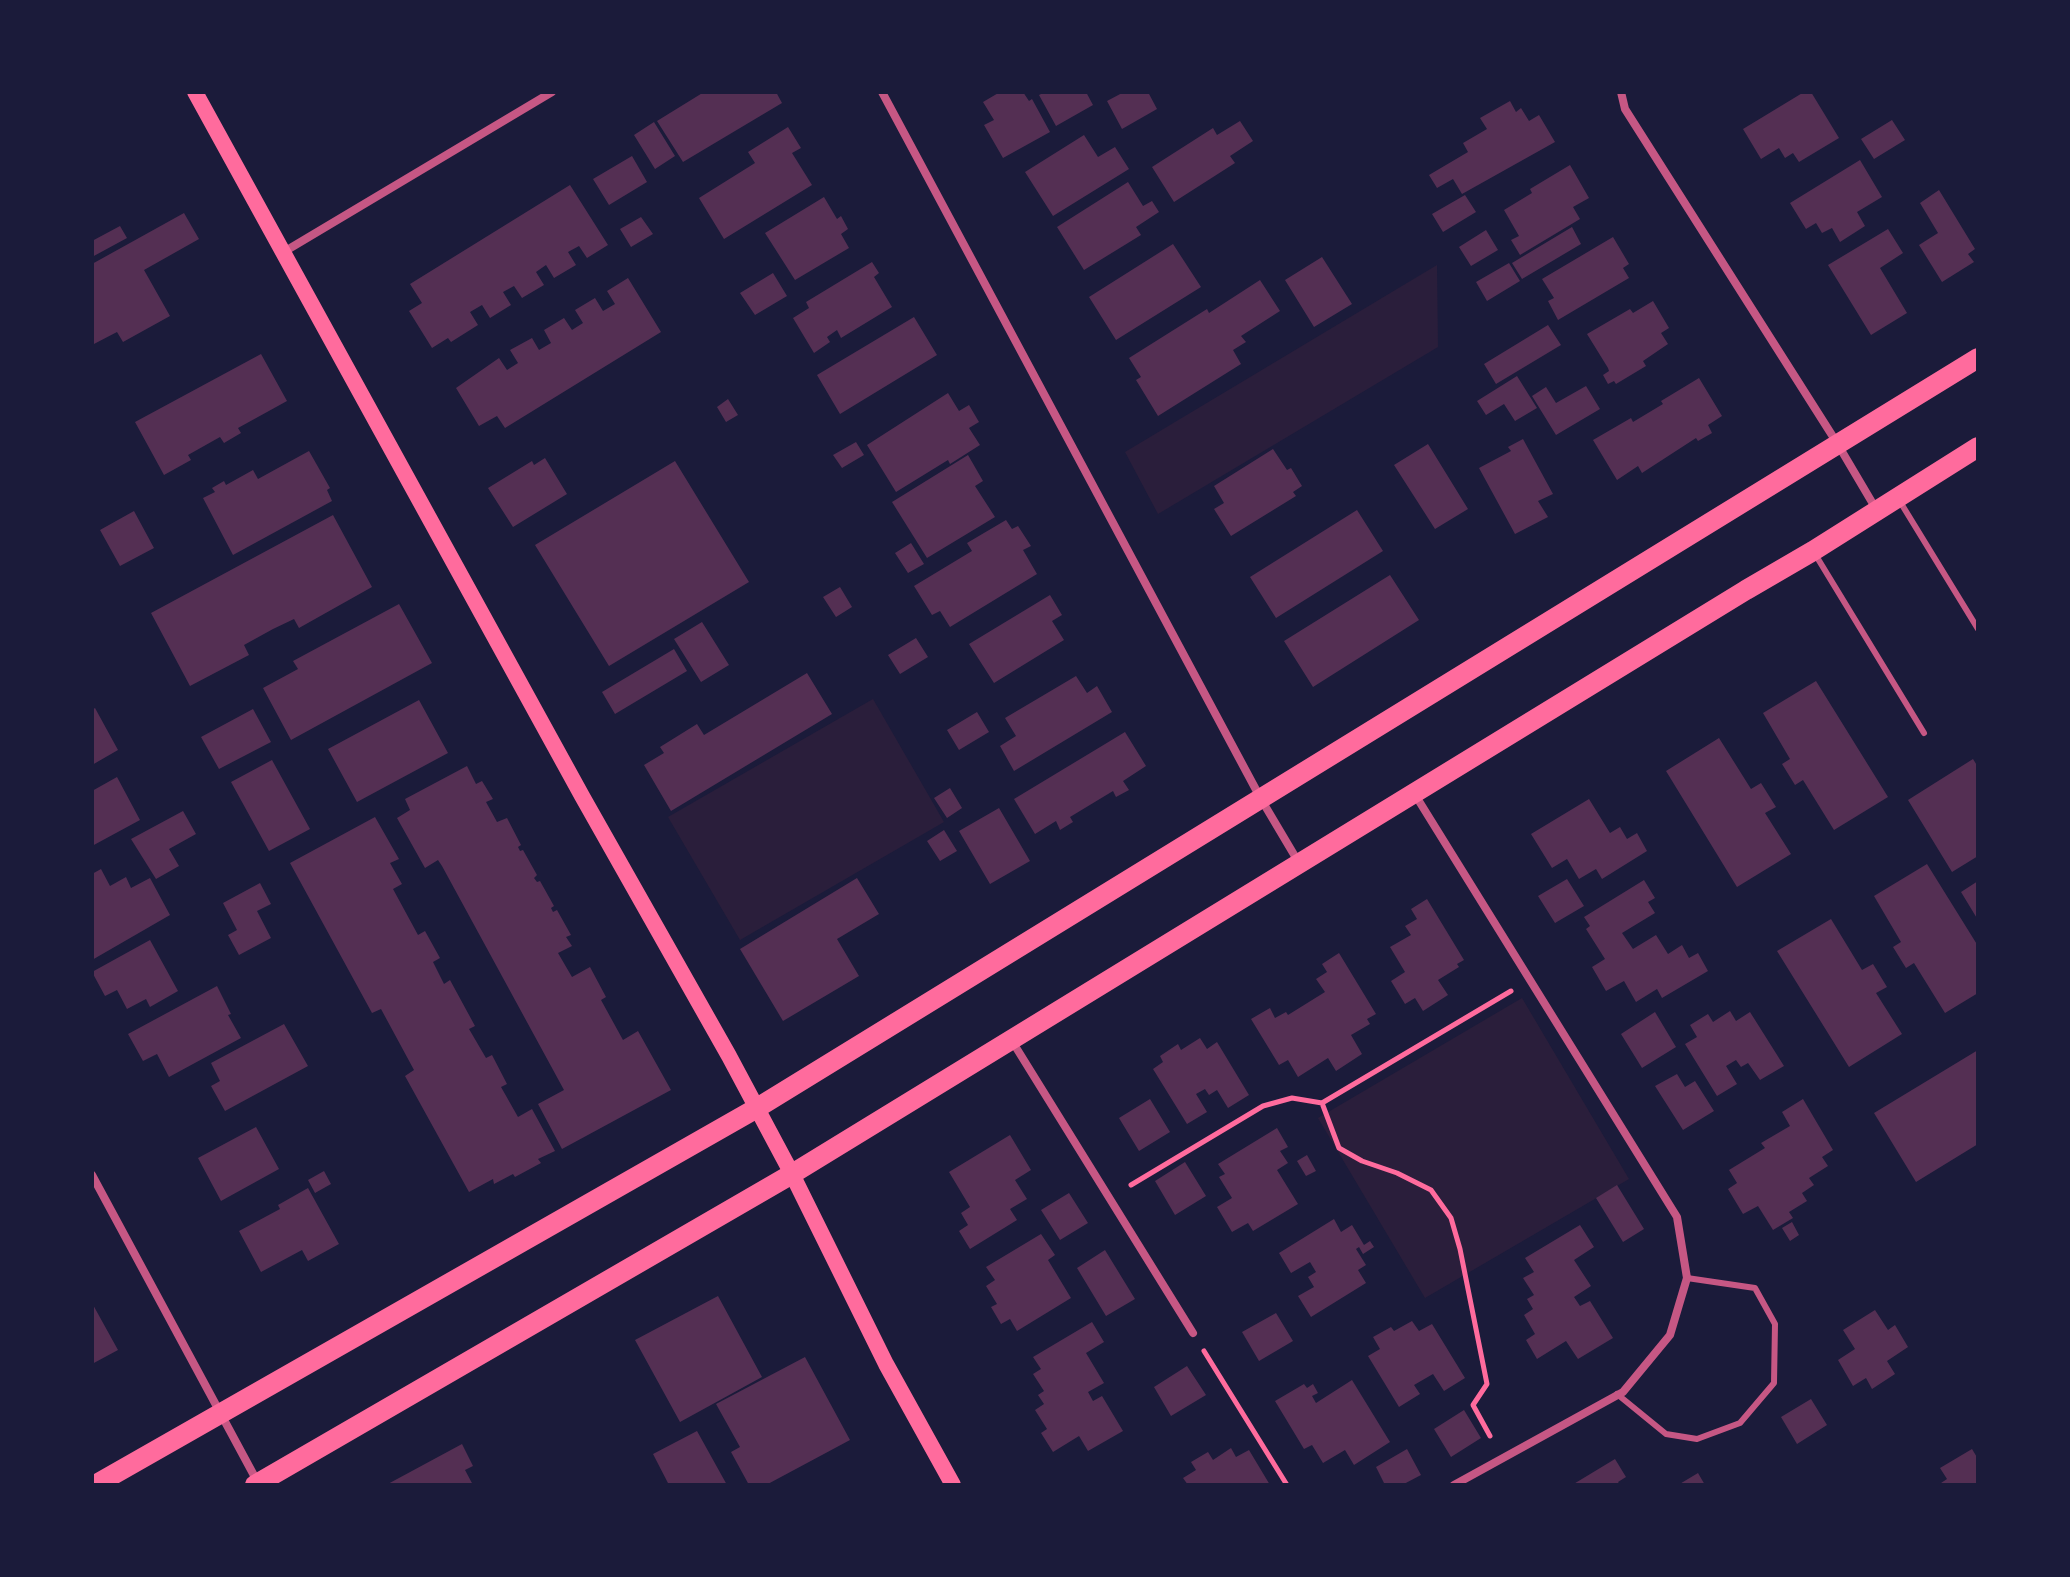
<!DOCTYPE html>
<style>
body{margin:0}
#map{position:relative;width:2070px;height:1577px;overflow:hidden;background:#1b1b3a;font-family:"Titillium Web",sans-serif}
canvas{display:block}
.frame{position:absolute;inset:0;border:94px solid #1b1b3a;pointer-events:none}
</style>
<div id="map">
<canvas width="2070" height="1577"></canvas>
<div class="frame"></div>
</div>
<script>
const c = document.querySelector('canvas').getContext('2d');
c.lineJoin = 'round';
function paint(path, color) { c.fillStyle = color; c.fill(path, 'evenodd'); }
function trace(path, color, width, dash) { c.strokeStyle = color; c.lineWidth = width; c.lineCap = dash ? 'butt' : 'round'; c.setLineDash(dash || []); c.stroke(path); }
const green = new Path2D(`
 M1437,265L1438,347L1158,514L1125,452Z
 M873,699L944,822L740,940L668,817Z
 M1522,998L1629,1179L1425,1298L1318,1118Z`);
const building = new Path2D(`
 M704,92H776L782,103L683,162L657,121Z
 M1000,92H1023L1029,101L1032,99L1050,132L1003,158L984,125L994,120L983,102Z
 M1045,92H1086L1093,105L1056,126L1039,95Z
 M1124,92H1148L1157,109L1122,129L1107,101Z
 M1804,92H1811L1839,138L1799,162L1793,153L1785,158L1779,148L1761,159L1743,129Z
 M1510,101L1516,112L1521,108L1529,121L1539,115L1555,142L1462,194L1453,179L1437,188L1429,175L1468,152L1463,143L1487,129L1480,118Z
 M1892,120L1905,140L1874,159L1861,139Z
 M1240,121L1253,141L1230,156L1235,163L1174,202L1152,167L1213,128L1217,135Z
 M654,122L675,156L655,169L634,135Z
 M788,127L801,148L792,153L812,185L724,239L699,198L755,163L748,152Z
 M1084,135L1098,157L1115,147L1129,169L1053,216L1025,172Z
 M632,156L647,182L609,205L593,179Z
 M1860,160L1882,197L1857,212L1865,226L1840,242L1832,228L1822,233L1816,223L1806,229L1790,203Z
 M1570,165L1589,198L1573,207L1580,219L1520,255L1511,240L1519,236L1504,210L1532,193L1530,189Z
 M1128,182L1143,206L1152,201L1159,212L1136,227L1141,235L1084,270L1057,227Z
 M570,185L608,245L587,258L579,246L568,252L576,265L554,278L546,265L536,272L544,285L522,298L514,286L503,292L511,305L490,318L482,305L470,312L478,325L451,342L448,338L432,348L409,311L422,303L410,284Z
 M1939,190L1975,249L1968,254L1974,262L1942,282L1919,245L1938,233L1920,203Z
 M1465,195L1476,212L1443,232L1432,214Z
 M824,197L837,219L841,216L848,229L841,234L849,248L795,280L765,233Z
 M184,213L199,239L144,270L170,316L123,342L117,332L92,345V264Z
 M641,217L653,234L631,247L620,229Z
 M120,226L127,238L92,257V241Z
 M1572,227L1581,244L1522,279L1512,263Z
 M1888,229L1903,253L1880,268L1907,313L1871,335L1828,265Z
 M1486,230L1498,250L1471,266L1459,247Z
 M1613,237L1629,264L1623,268L1629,278L1558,320L1548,301L1554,298L1542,279Z
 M1173,244L1201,287L1116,340L1089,297Z
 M1322,257L1352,304L1314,327L1285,280Z
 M872,262L879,273L874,277L892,307L841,338L837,330L827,337L830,342L814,353L793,318L809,308L806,302Z
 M1509,263L1520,281L1487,301L1476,282Z
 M773,273L787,296L755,315L740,293Z
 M628,278L661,332L505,428L497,416L479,426L456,388L499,358L507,370L518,363L510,350L532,338L539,350L551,343L544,330L564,318L572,330L583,323L575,310L595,298L603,311L615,304L607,291Z
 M1260,280L1280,311L1241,336L1246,342L1233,350L1241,364L1158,416L1136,380L1141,377L1129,358L1207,309L1209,313Z
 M1653,301L1669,328L1661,333L1668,344L1643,361L1646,366L1616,384L1614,381L1608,384L1603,375L1609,371L1608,368L1587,334L1630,309L1633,313Z
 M914,317L937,355L840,414L817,375Z
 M1548,325L1561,345L1496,384L1484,364Z
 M261,354L287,401L238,428L241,433L224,443L220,437L188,455L191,460L164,475L135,422Z
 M1517,376L1537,408L1515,421L1504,404L1486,415L1477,401Z
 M1699,378L1722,416L1708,425L1712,433L1698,441L1696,438L1642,473L1638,466L1617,480L1593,440L1631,418L1633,422L1663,404L1661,401Z
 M1586,386L1600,409L1556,435L1532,396L1546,387L1556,403Z
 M948,393L959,411L969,405L979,422L969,428L980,445L950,464L948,460L896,492L867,445Z
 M728,399L738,415L726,422L717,407Z
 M1523,439L1553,494L1538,501L1548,517L1515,534L1479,468L1511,451L1508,447Z
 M856,442L864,455L842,468L833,455Z
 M1428,444L1468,509L1435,529L1394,465Z
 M1273,449L1287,470L1291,468L1302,486L1293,492L1296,496L1231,536L1214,509L1224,503L1214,486Z
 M309,451L330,488L327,490L332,501L233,555L203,498L215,492L212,488L224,481L226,485L253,470L258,479Z
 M968,455L983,481L975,486L995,517L927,558L892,502Z
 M545,458L567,494L513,527L488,488L532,461L534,465Z
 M675,461L749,582L609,666L535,545Z
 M1357,510L1383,551L1276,618L1250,577Z
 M134,511L154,548L120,566L100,530Z
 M333,515L372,587L299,628L294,619L273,629L244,645L249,655L190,686L151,613Z
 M1006,520L1012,529L1018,526L1031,546L1023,550L1037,574L950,627L940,611L932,615L914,586L972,551L967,543Z
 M911,543L924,564L908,573L895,553Z
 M1390,575L1419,620L1313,687L1284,641Z
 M840,587L852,607L836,617L823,597Z
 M1050,595L1062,615L1052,621L1064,640L994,683L969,644Z
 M399,604L432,663L291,740L263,688L298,669L293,661Z
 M702,622L729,665L701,682L674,639Z
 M916,638L928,657L900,674L888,655Z
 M674,649L687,671L615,714L602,692Z
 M807,673L832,714L671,811L644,765L664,753L660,747L697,724L704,735Z
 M1076,676L1087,693L1097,686L1112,712L1014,771L1000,746L1016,736L1005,718Z
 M1816,681L1888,797L1834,830L1803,780L1795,785L1782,764L1790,759L1763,713Z
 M419,700L448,753L357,802L328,749Z
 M95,708L118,750L92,765V710Z
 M253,709L271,742L219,769L201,737Z
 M977,712L989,732L959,750L947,730Z
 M1125,732L1146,766L1123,781L1129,790L1116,797L1113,791L1070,817L1073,822L1060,830L1056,821L1035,834L1014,799Z
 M1719,738L1751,789L1761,783L1776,807L1765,813L1791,854L1737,887L1666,771Z
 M1973,759L1978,767V856L1952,872L1908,800Z
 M272,760L310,829L269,851L231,782Z
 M467,766L476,784L482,781L493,799L486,802L497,822L507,818L521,845L518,847L520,851L523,850L537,875L534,878L537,882L540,881L554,906L551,908L553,912L557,910L571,935L566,937L572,946L558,953L572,977L590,967L606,997L601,1000L623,1040L638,1031L671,1090L562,1149L538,1104L564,1090L442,866L438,860L425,868L397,818L410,810L405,799Z
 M117,777L140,820L92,846V791Z
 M950,788L962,808L947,818L934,798Z
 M1589,799L1610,833L1620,827L1627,839L1637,833L1647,851L1602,879L1596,869L1579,879L1567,859L1552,868L1531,834Z
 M999,808L1030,861L990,884L959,831Z
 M183,811L196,834L169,849L179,866L156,879L131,839Z
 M375,817L399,859L390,863L402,884L393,889L418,935L425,931L440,958L433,962L444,984L450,980L475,1026L469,1029L486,1058L492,1055L507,1084L501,1087L518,1117L532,1109L555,1151L538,1159L541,1163L515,1177L513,1174L494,1184L493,1179L469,1192L405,1076L414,1070L381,1009L372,1013L290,863Z
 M944,830L957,851L940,861L927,841Z
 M1927,864L1978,946V993L1945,1013L1914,963L1906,968L1893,947L1901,942L1874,896Z
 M101,869L110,886L126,877L131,888L150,878L170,915L92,960V874Z
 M857,878L879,914L837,939L859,976L783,1021L740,949Z
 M1567,879L1584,906L1555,923L1538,896Z
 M1644,880L1655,898L1648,902L1655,913L1622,933L1633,949L1656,935L1668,954L1682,945L1689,958L1698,953L1708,971L1662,998L1657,989L1636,1002L1624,981L1606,991L1592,967L1605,959L1586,929L1590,926L1584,917Z
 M1978,881V920L1961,892Z
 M260,883L271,904L257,911L271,938L239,955L228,935L237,930L223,903Z
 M1427,899L1464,960L1457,964L1459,967L1438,980L1448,995L1423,1011L1415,998L1405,1004L1391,981L1405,972L1390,947L1411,935L1405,926L1417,919L1411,909Z
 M1831,919L1862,970L1873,964L1887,987L1876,993L1902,1034L1849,1067L1777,951Z
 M150,940L178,991L150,1007L146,999L127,1009L117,990L105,996L92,972Z
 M1339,953L1376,1014L1367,1019L1370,1024L1351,1035L1362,1054L1336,1071L1328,1058L1298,1077L1288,1060L1279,1065L1251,1019L1270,1008L1275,1018L1286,1012L1288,1015L1325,992L1316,979L1327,972L1322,964Z
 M217,986L231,1014L228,1015L241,1038L169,1077L157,1054L143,1061L128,1034Z
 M1730,1011L1736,1021L1750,1012L1784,1066L1760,1080L1748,1063L1741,1067L1736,1060L1726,1066L1737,1084L1717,1096L1685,1044L1697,1037L1690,1025L1708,1014L1713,1022Z
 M1655,1012L1676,1047L1642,1068L1621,1034Z
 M284,1024L308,1066L225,1111L211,1086L220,1081L211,1063Z
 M1200,1038L1207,1049L1217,1042L1249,1095L1228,1108L1217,1090L1209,1095L1205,1089L1196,1094L1207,1112L1187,1124L1153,1069L1163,1062L1160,1056L1178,1044L1181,1050Z
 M1978,1050V1144L1916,1182L1874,1113Z
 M1677,1074L1685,1087L1695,1081L1714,1111L1683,1130L1655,1086Z
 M1150,1099L1170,1132L1139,1151L1119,1118Z
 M1803,1099L1833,1150L1822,1157L1828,1166L1809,1178L1814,1185L1802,1193L1807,1201L1789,1212L1793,1218L1773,1230L1758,1206L1743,1214L1728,1189L1737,1183L1729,1170L1765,1148L1761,1143L1790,1126L1782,1112Z
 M256,1127L279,1169L221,1201L198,1158Z
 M1277,1128L1288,1147L1280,1151L1288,1163L1277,1170L1298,1204L1253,1231L1248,1223L1232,1232L1217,1207L1232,1198L1219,1177L1225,1174L1218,1164Z
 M1010,1135L1031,1170L1015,1180L1027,1199L1010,1209L1017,1220L970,1249L959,1231L968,1225L961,1213L970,1207L949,1172Z
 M1307,1155L1316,1171L1306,1176L1297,1161Z
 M1185,1162L1206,1196L1175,1215L1155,1181Z
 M324,1171L331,1184L315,1193L308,1180Z
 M1617,1185L1644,1229L1623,1242L1596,1198Z
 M308,1188L339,1244L308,1261L302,1250L261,1272L239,1231L280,1209L278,1205Z
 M1069,1193L1088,1223L1060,1240L1041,1210Z
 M1334,1219L1341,1232L1352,1225L1364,1245L1370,1241L1374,1247L1363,1254L1359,1247L1356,1249L1366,1265L1358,1270L1366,1283L1311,1317L1298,1296L1314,1287L1308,1277L1316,1272L1310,1262L1291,1273L1279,1253Z
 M1792,1222L1799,1235L1790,1241L1782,1228Z
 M1580,1225L1594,1247L1574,1260L1591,1286L1574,1297L1580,1306L1590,1301L1613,1338L1578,1359L1566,1341L1537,1359L1526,1340L1535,1334L1524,1315L1533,1309L1527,1299L1534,1295L1523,1278L1534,1272L1525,1258Z
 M1041,1234L1055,1255L1048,1260L1071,1298L1017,1331L1010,1319L1001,1324L991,1307L997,1304L986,1286L995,1280L986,1267Z
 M1105,1250L1135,1299L1106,1316L1077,1268Z
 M718,1296L762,1377L680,1422L635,1340Z
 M92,1303L118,1350L92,1364Z
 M1875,1310L1888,1330L1895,1325L1908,1347L1887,1361L1895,1374L1872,1389L1866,1378L1853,1386L1838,1360L1855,1349L1843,1330Z
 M1276,1313L1293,1341L1259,1361L1242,1332Z
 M1412,1321L1419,1331L1432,1324L1465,1378L1444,1391L1433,1374L1414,1385L1420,1394L1399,1407L1368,1356L1380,1349L1373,1337L1391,1327L1394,1331Z
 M1092,1322L1104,1342L1086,1353L1104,1383L1088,1392L1093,1401L1102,1396L1123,1431L1088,1451L1079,1436L1053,1452L1041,1433L1047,1429L1035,1410L1044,1404L1038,1395L1044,1391L1033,1374L1041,1369L1033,1357Z
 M805,1357L850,1440L766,1485H749L731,1452L740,1447L716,1404Z
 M1187,1366L1206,1395L1171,1416L1154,1387Z
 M1352,1380L1390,1442L1354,1465L1345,1450L1323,1463L1312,1445L1304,1449L1275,1401L1304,1384L1307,1388L1313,1384L1318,1393L1312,1396L1316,1403Z
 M1811,1399L1827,1425L1797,1444L1781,1417Z
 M1464,1410L1481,1438L1451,1457L1434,1429Z
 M697,1431L727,1485H669L653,1454Z
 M462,1444L473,1466L465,1470L473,1485H386Z
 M1231,1448L1236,1457L1249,1450L1270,1485H1188L1183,1478L1196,1470L1191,1462L1208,1452L1213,1460Z
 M1407,1449L1421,1475L1402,1485H1385L1376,1467Z
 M1972,1449L1978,1459V1485H1938L1947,1479L1940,1468Z
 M1615,1459L1626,1477L1618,1482L1620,1485H1572Z
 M1698,1473L1705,1485H1678Z`);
const path = new Path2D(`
 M1322,1103L1339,1148L1362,1161L1397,1173L1431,1190L1451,1218L1460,1249L1487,1384L1473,1405L1490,1436
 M1131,1185L1263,1106L1292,1098L1322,1103L1511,991
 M1204,1351L1287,1485`);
const service = new Path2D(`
 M1899,500L1978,629
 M1815,554L1924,733
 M1617,1394L1666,1434L1697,1439L1740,1423L1774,1383L1775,1324L1755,1288L1687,1278`);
const minor = new Path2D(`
 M882,92L1261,799L1299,863
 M1621,92L1625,109L1837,443L1876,509
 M282,253L552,92
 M1414,793L1677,1217L1687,1278L1670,1335L1623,1392L1454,1485
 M1012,1041L1193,1333
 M92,1175L257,1481`);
const secondary = new Path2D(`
 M195,92L582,796L729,1056L792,1174L886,1364L953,1485`);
const primary = new Path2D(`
 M95,1485L757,1108L1978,358
 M255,1485L792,1174L1746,590L1813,551L1978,447`);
paint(green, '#2a1e3b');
paint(building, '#542f53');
trace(path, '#ff6b9d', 5);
trace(service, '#c65784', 6);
trace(minor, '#c65784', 8);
trace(secondary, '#ff6b9d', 16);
trace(primary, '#ff6b9d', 20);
</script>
